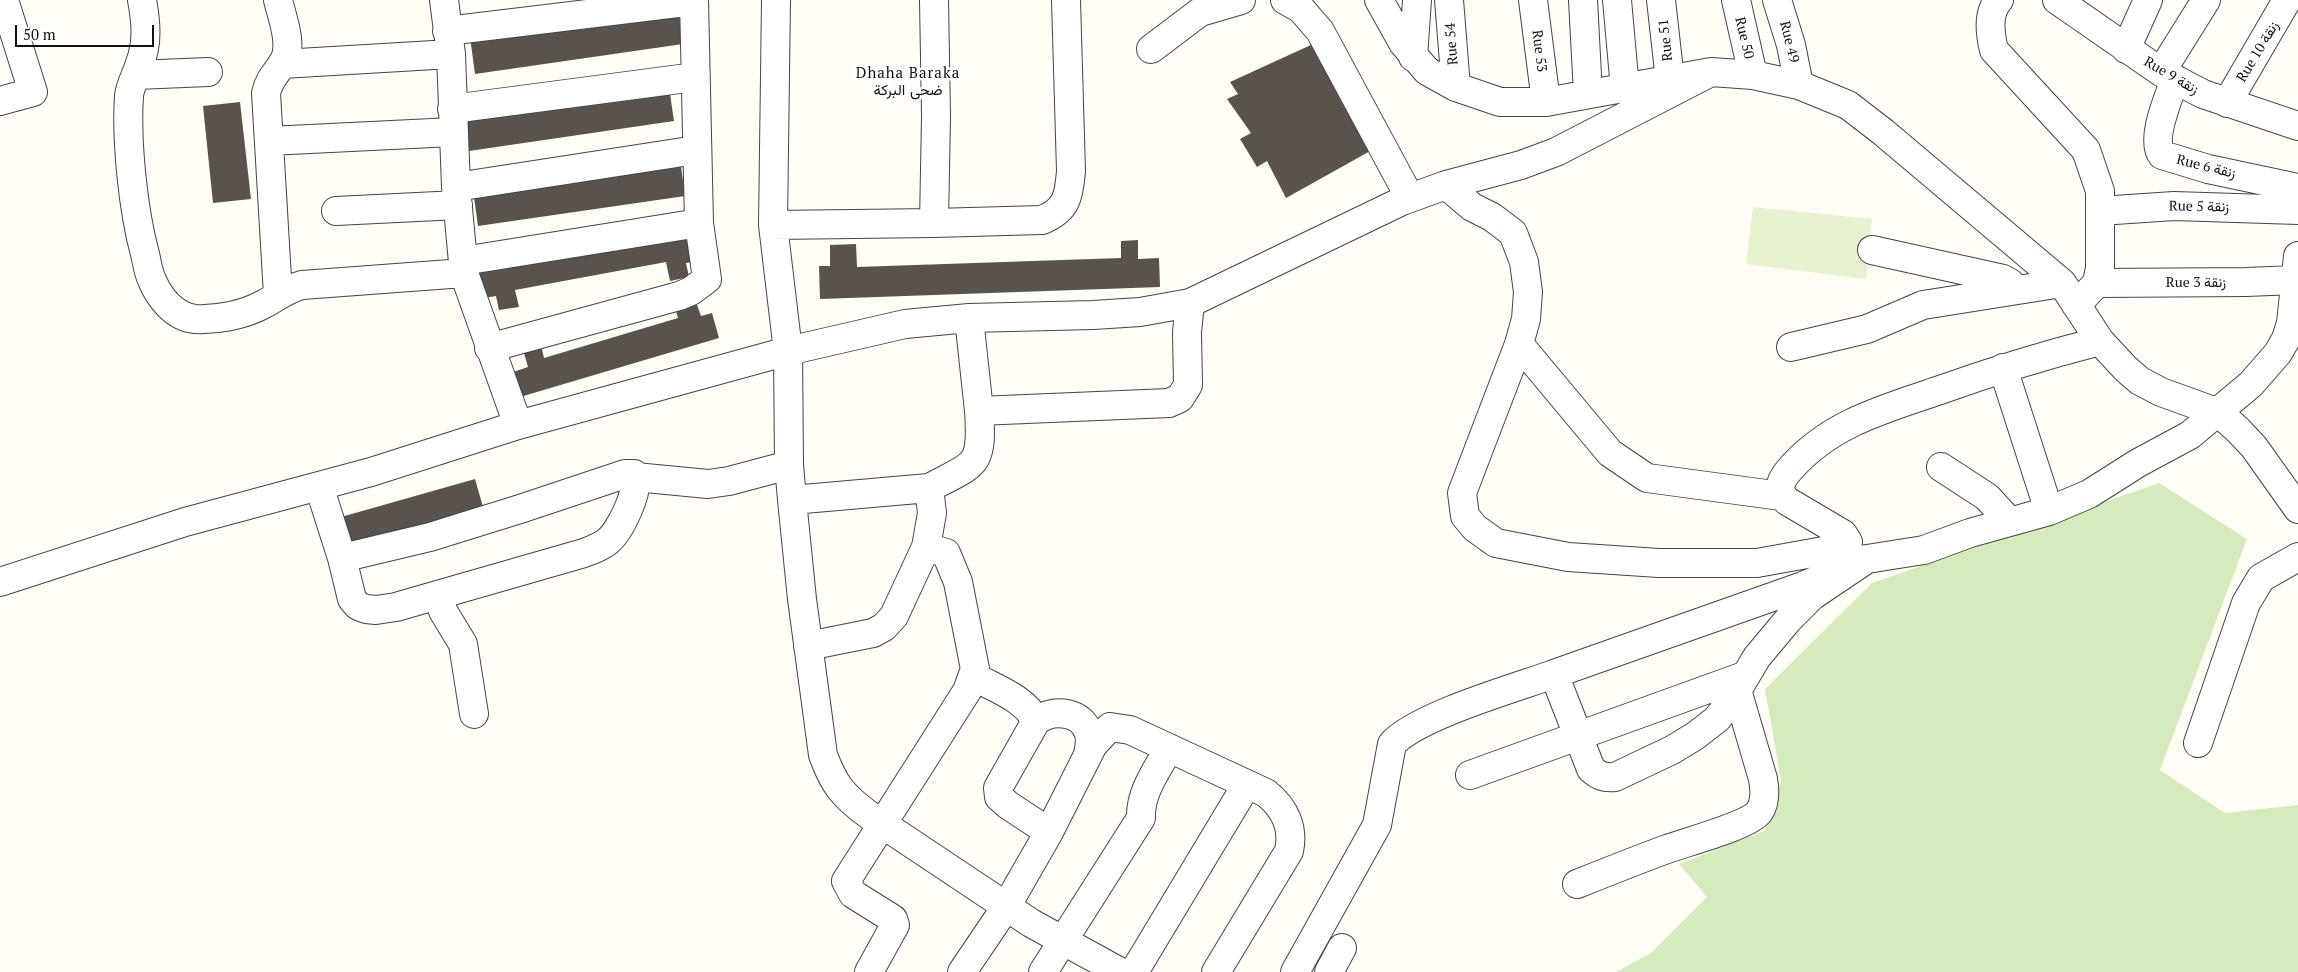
<!DOCTYPE html>
<meta charset="utf-8">
<style>
body{margin:0}
#map{position:relative;width:2298px;height:972px;overflow:hidden;background:#fffdf5;font-family:"PT Serif",serif}
canvas{display:block}
.scale{position:absolute;left:15px;top:25px;width:139px;height:22px;box-sizing:border-box;border:2px solid #111;border-top:0;padding-left:6px;font-size:15px;line-height:18px;white-space:nowrap;color:#111;-webkit-text-stroke:4px #fff;paint-order:stroke}
</style>
<div id="map">
<canvas width="2298" height="972"></canvas>
<div class="scale">50 m</div>
</div>
<script>
const c = document.querySelector('canvas').getContext('2d');
c.lineJoin = 'round';
function paint(path, color) { c.fillStyle = color; c.fill(path, 'evenodd'); }
function trace(path, color, width, dash) { c.strokeStyle = color; c.lineWidth = width; c.lineCap = dash ? 'butt' : 'round'; c.setLineDash(dash || []); c.stroke(path); }
function label(font, color, halo, rows, align = 'center') {
  c.font = font + ' "PT Serif",Vazirmatn,serif'; c.lineWidth = 5; c.setLineDash([]); c.textBaseline = 'middle'; c.strokeStyle = halo; c.fillStyle = color; for (const [text, x, y, turn = 0] of rows) {
    c.save(); c.translate(x, y); c.rotate((+turn || 0) * Math.PI / 180); c.textAlign = isNaN(turn) ? turn : align; if (halo) c.strokeText(text, 0, 0); c.fillText(text, 0, 0); c.restore();
  }
}
const green = new Path2D(`
 M2159,483L2247,539L2160,770L2225,813L2298,805V972H1616L1651,953L1707,897L1679,864L1764,831L1781,781L1765,689L1872,583Z`);
const pitch = new Path2D(`
 M1753,207L1872,219L1866,279L1746,264Z`);
const building = new Path2D(`
 M678,7L683,44L475,74L470,37Z
 M1313,44L1372,150L1286,198L1267,161L1257,167L1240,139L1251,133L1227,99L1238,94L1230,82Z
 M669,87L674,121L469,151L464,117Z
 M240,102L251,199L213,203L203,106Z
 M680,159L685,196L478,226L473,190Z
 M686,227L692,262L686,263L689,277L670,281L666,262L515,290L519,307L499,310L496,296L479,299L473,268Z
 M1138,240V259L1159,258L1160,287L820,299L819,266H830V245L856,244L857,267L1121,258V241Z
 M695,299L701,316L712,313L719,338L520,397L513,372L528,367L522,346L540,341L544,358L678,318L674,305Z
 M475,479L485,514L344,554L334,519Z`);
const minor = new Path2D(`
 M142,0C146,22 148,42 140,63C137,74 130,85 129,96C126,141 133,210 145,254C147,262 148,272 152,280C159,297 174,317 195,319C218,320 244,315 264,304C277,297 287,289 302,285L464,273
 M444,0L451,54L456,187L464,273L518,425
 M776,0L773,225L788,351L789,465L792,500L802,599L823,755C834,785 843,796 869,815L1031,923L1120,972
 M1285,0L1301,9L1320,31L1410,198
 M1379,0L1403,43L1427,71L1456,87L1500,102H1546L1711,72L1753,75L1799,85L1848,105L1883,132L2062,283L2100,341L2126,369L2140,381L2161,392L2219,413L2238,430L2254,447L2298,509
 M1449,0L1456,87
 M1533,0L1546,102
 M1583,0L1588,94
 M1617,0L1625,89
 M1661,0L1670,80
 M1736,0L1753,75
 M1777,0L1791,45L1799,85
 M1999,0C1987,13 1990,34 1994,50L2086,150L2100,191V268L2097,283L2076,305
 M2057,0L2161,72L2203,94L2298,126
 M447,31L694,1
 M1151,49L1200,12L1241,0
 M2126,49L2148,0
 M1413,57L1417,0
 M282,64L451,54
 M2161,72L2206,0
 M136,75L208,72
 M2175,79C2169,97 2150,139 2162,155L2208,169L2298,188
 M0,101L33,92L4,0
 M2227,103L2287,0
 M452,109L695,77
 M269,141L453,132
 M1446,185L1472,207L1492,217L1513,233L1524,262L1528,292L1526,319L1519,344L1462,493L1465,516L1475,528L1496,543L1568,557L1659,563H1757L1840,548L1849,552L1859,562
 M456,187L696,150
 M336,211L458,205
 M2100,211L2174,206L2298,210
 M934,223L1042,220C1067,210 1069,196 1071,171L1066,0
 M773,225L934,223L936,116L934,0
 M1872,250L2003,279L2010,283L2012,291
 M463,261L699,223
 M2097,283L2246,282L2295,280
 M278,295L266,93C270,76 278,73 285,59C292,42 282,17 278,0
 M969,318L979,411
 M1519,344L1610,453L1647,478L1781,496
 M1791,347L1867,329L1923,305L2062,283
 M489,348L679,296L691,291L707,279L699,223L694,0
 M2003,368L2049,511
 M1941,467L1987,497L2009,521
 M635,477L708,484L729,481L789,465
 M319,486L342,558L352,599L358,606L366,609L376,610L396,607L584,553C592,550 601,547 608,541C620,531 641,489 634,474H625L520,509L430,537L342,558
 M792,500L929,488
 M1846,550L1848,542L1843,534L1787,501C1775,489 1781,479 1791,468C1831,423 1884,409 1940,390C1993,371 2046,355 2100,341
 M1867,559L1803,586L1554,674L1591,769C1599,776 1604,778 1615,777L1672,750L1695,736L1717,719L1732,699L1757,657L1788,620L1812,596L1867,559L1924,550L1970,533L2049,511L2089,494L2138,463L2190,435L2251,384L2278,353L2286,339L2291,323L2298,256
 M0,582L185,522L371,472L518,425L788,351L905,324L969,318L1093,315L1140,312L1190,303L1402,201L1446,185L1521,165L1556,152L1711,72
 M439,595L443,611L463,644L474,714
 M808,646L873,633L884,627L894,616L926,547L932,513L929,488C976,463 983,467 979,411L1169,403L1180,398L1188,385L1187,332L1190,303
 M973,676C994,688 1025,698 1036,721L998,788L999,797L1008,805L1049,832
 M1036,721C1053,708 1083,711 1089,734C1091,741 1089,748 1088,755
 M2198,743L2246,603L2261,578L2298,557
 M1470,775L1744,676
 M1577,884C1607,872 1637,860 1667,849C1686,842 1748,826 1759,812C1766,802 1765,790 1763,779L1737,690
 M869,972L895,925L893,919L853,894L846,881L967,691L975,669L958,582L946,553L926,547
 M962,972L1006,907L1049,832L1093,745L1110,727L1130,730L1266,793C1285,808 1294,828 1289,851L1216,972
 M1043,972L1141,818C1140,792 1157,770 1169,748
 M1134,972L1247,784
 M1295,972L1377,825L1392,744C1417,716 1515,688 1554,674
 M1329,972L1342,948`);
const streetNames = [
 ["Rue 50",1744,38,77],
 ["Rue 51",1666,40,-96],
 ["Rue 49",1789,42,76],
 ["Rue 54",1452,44,-94],
 ["Rue 53",1539,51,83],
 ["Rue 10 زنقة",2258,52,-59],
 ["Rue 9 زنقة",2171,76,30],
 ["Rue 6 زنقة",2206,167,14],
 ["Rue 5 زنقة",2199,207,1],
 ["Rue 3 زنقة",2196,283]
];
const neighbourhoodNames = [
 ["Dhaha Baraka",908,74],
 ["ضحى البركة",908,91]
];
paint(green, '#d5ebbd');
paint(pitch, '#e6f2cf');
paint(building, '#5a524d');
trace(minor, '#444', 30);
trace(minor, '#fff', 28);
label('14px', '#111', '#fff', streetNames);
c.letterSpacing = '1px';
label('15px', '#111', '#fff', neighbourhoodNames);
c.letterSpacing = '0px';
</script>
